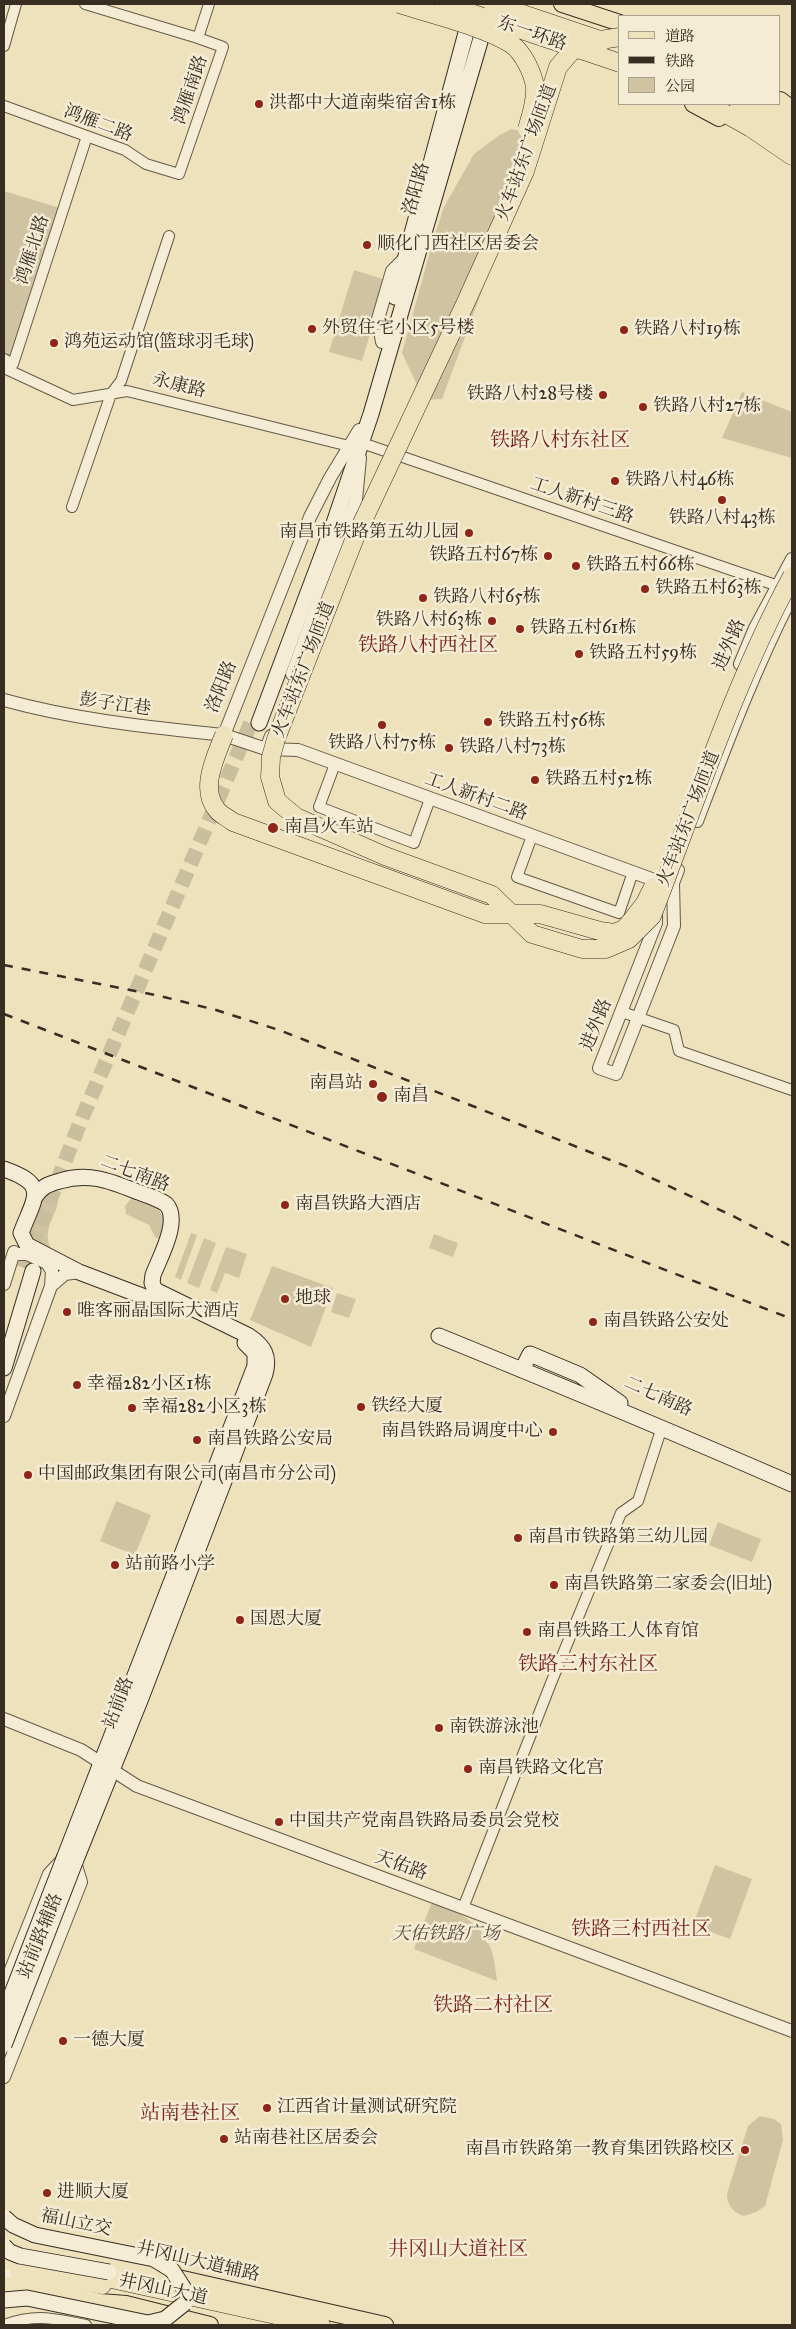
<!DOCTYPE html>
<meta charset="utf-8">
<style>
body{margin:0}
#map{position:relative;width:796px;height:2329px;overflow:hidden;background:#eee2bd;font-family:"IM FELL Great Primer","Noto Serif SC",serif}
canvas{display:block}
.frame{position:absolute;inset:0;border:5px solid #372d21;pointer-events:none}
.legend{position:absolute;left:618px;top:15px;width:162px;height:90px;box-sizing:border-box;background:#f4ecd4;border:1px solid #a8a08c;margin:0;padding:6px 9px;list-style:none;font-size:15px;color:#372d21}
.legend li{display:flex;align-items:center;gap:10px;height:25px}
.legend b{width:25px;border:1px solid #a8a08c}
</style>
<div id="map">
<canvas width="796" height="2329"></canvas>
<div class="frame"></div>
<ul class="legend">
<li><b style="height:6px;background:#eee2bd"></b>道路</li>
<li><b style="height:6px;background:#372d21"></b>铁路</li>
<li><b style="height:14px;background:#cfc3a2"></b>公园</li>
</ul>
</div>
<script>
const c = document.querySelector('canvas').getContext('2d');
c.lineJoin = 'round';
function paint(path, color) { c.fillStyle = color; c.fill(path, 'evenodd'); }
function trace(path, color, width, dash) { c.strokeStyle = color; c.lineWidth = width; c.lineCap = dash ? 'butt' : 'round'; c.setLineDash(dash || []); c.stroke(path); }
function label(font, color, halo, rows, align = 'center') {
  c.font = font + ' "IM FELL Great Primer","Noto Serif SC",serif'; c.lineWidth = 5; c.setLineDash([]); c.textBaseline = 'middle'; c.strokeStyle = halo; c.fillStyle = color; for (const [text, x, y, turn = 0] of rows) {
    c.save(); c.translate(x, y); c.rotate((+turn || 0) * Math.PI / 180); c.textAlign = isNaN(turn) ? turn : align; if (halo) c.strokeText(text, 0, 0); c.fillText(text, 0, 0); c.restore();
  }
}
const green = new Path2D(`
 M511,129L540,134L442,399L424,400L402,353L434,237L444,207L474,154L498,136Z
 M4,191L60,208L12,359L4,355Z
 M354,270L386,280L362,361L329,352Z
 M742,392L792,412V458L722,438Z
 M53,1190C69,1206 40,1221 50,1247L48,1251L32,1246L28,1235L41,1196Z
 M131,1199L158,1208L165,1220L159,1239L155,1237L149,1225L126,1214L125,1206Z
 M191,1233L197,1235L181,1280L175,1277Z
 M434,1234L458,1243L453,1257L429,1248Z
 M204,1238L216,1243L199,1288L187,1283Z
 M226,1247L247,1254L239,1278L225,1273L217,1293L210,1290Z
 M272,1266L333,1288L311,1347L250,1320Z
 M337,1293L356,1299L349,1318L331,1312Z
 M116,1501L151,1515L135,1555L100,1541Z
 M718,1522L761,1539L752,1562L709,1545Z
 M715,1865L752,1879L730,1939L693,1925Z
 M431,1904C450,1905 477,1922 486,1939C494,1951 495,1967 497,1981L414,1949Z
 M760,2116L774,2119L781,2124L783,2140L765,2206L756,2212L744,2216C733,2213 727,2205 727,2194L748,2126Z`);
const secondaryTunnel = new Path2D(`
 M24,1268L79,1125L252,720`);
const minor = new Path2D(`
 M85,4L198,38
 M4,46L16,4
 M4,106L125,150L146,164L179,174L223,47L198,38L209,4
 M4,359L13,364L87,136
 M4,368L73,400L127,391L349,446
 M362,443L784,588
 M72,507L111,394L121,381L169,236
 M335,764L319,807L414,843L430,799
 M532,836L517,877L619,913L633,872
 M622,1012L674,1030L679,1051L792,1090
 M463,1908L551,1683L621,1513L638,1501L662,1427
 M4,2325C38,2313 53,2319 86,2325`);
const tertiary = new Path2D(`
 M382,342L378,319L392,271L405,258
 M740,664L755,628L792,559
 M292,674L356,500L360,458
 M4,700C76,720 149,727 224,735
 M271,736L266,749L224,735L310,517L330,478L359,430
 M266,749L298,750L657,881L668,882
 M697,821C726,745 755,668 792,596
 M656,911V923L599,1068L616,1074L674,926L673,883L678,870
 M12,1258L15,1254H27L47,1263L52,1271L51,1286
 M4,1284L14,1252
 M4,1416L51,1286L65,1274L79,1272
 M4,1719L81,1750L137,1786L792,2031
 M4,1987L49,1874L62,1860
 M4,2077L81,1882L75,1862`);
const secondary = new Path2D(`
 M395,297L470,18
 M259,723L332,529L371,414L486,21
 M4,1169C49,1185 35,1196 21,1233L27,1245L79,1272L166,1305
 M35,1197C41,1187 48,1184 60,1181C89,1172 110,1181 138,1192C147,1195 157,1198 166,1204C181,1220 160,1257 153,1275L152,1283L155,1290L249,1336C264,1346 270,1356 265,1374L141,1698L75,1862
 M439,1336C557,1384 675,1433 792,1484
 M4,1368L33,1271
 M522,1370L530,1354L580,1375L620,1403
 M65,1856L255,1366V1353L245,1343
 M4,2275L13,2274L32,2278`);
const primary = new Path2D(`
 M562,4L620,23
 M780,100L792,109
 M693,104L719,118
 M6,2232L21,2244L108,2262L385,2325
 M4,2285H30L100,2302L126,2304L210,2325`);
const trunk = new Path2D(`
 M708,104L751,128L792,156
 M739,104L792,137
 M766,104L792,122
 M4,2260L34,2264
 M19,2270L102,2285
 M89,2274L321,2325`);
const rail = new Path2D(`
 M4,965L160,996L216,1010L279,1030L628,1167L735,1217L792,1247
 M4,1014L792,1319`);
const secondaryBridge = new Path2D(`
 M4,2014L65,1856
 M4,2045L75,1862
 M4,2217L13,2225L35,2235L154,2259L172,2270L188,2295
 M4,2246L10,2252L20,2256L109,2272
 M4,2300L27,2298L148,2323L165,2319L185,2303`);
const trunkBridge = new Path2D(`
 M399,4C431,14 484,27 511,44C523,52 533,73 535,87C536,101 531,116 527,129
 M444,4L620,63
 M493,4L603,41
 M620,37L594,41L571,52L558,67L525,171L466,302L354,540L276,739L271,757L270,777L277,801L296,817L385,856L492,895L532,934L582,949H606L629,939L652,916C696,802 734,684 792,576
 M224,735C216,756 199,789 217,810C221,815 228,818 233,822L485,914H540L600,931L614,933L624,929L633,919L645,903L653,887`);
const markers = [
 [259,104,5,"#8f2418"],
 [367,245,5,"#8f2418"],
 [312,329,5,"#8f2418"],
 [624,330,5,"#8f2418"],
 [54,343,5,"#8f2418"],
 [603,395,5,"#8f2418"],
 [643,407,5,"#8f2418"],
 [615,481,5,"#8f2418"],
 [722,500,5,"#8f2418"],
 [469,533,5,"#8f2418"],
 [548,556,5,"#8f2418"],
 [576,566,5,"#8f2418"],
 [645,589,5,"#8f2418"],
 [423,598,5,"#8f2418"],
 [492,621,5,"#8f2418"],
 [520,629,5,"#8f2418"],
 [579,654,5,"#8f2418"],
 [488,722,5,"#8f2418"],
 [382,725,5,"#8f2418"],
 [449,748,5,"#8f2418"],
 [535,780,5,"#8f2418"],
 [273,828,6,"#8f2418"],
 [373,1084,5,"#8f2418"],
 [382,1097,6,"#8f2418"],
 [285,1205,5,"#8f2418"],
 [285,1299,5,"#8f2418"],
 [67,1312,5,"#8f2418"],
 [593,1322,5,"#8f2418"],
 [77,1385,5,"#8f2418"],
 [361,1407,5,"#8f2418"],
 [132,1408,5,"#8f2418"],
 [553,1432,5,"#8f2418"],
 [197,1440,5,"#8f2418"],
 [28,1475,5,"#8f2418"],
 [518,1538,5,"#8f2418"],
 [115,1565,5,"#8f2418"],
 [554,1585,5,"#8f2418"],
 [240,1620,5,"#8f2418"],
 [527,1632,5,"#8f2418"],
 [439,1728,5,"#8f2418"],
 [468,1769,5,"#8f2418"],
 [279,1822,5,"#8f2418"],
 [63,2041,5,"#8f2418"],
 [267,2108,5,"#8f2418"],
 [224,2139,5,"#8f2418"],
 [745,2150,5,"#8f2418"],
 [47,2193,5,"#8f2418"]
];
const streetNames = [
 ["东一环路",532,34,19],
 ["鸿雁南路",191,90,-71],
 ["鸿雁二路",98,124,21],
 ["火车站东广场匝道",527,153,-70],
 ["洛阳路",417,189,-74],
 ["鸿雁北路",33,250,-72],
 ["永康路",179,386,14],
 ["工人新村三路",582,501,19],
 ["进外路",730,645,-67],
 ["火车站东广场匝道",304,670,-69],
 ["洛阳路",222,687,-68],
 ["彭子江巷",115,705,8],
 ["工人新村二路",476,797,20],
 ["火车站东广场匝道",689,819,-69],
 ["进外路",597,1025,-68],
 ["二七南路",135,1174,21],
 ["二七南路",658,1397,24],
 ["站前路",119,1703,-69],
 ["天佑路",401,1866,20],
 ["站前路辅路",41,1936,-68],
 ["福山立交",76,2223,12],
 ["井冈山大道辅路",198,2262,13],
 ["井冈山大道",163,2290,12]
];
const poiNames = [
 ["洪都中大道南柴宿舍1栋",269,104],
 ["顺化门西社区居委会",377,245],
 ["外贸住宅小区5号楼",322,329],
 ["铁路八村19栋",634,330],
 ["鸿苑运动馆(篮球羽毛球)",64,343],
 ["铁路八村28号楼",593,395,"right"],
 ["铁路八村27栋",653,407],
 ["铁路八村46栋",625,481],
 ["铁路八村43栋",722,519,"center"],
 ["南昌市铁路第五幼儿园",459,533,"right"],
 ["铁路五村67栋",538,556,"right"],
 ["铁路五村66栋",586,566],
 ["铁路五村63栋",655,589],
 ["铁路八村65栋",433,598],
 ["铁路八村63栋",482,621,"right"],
 ["铁路五村61栋",530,629],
 ["铁路五村59栋",589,654],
 ["铁路五村56栋",498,722],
 ["铁路八村75栋",382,744,"center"],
 ["铁路八村73栋",459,748],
 ["铁路五村52栋",545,780],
 ["南昌火车站",284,828],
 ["南昌站",363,1084,"right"],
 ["南昌",393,1097],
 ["南昌铁路大酒店",295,1205],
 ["地球",295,1299],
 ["唯客丽晶国际大酒店",77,1312],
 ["南昌铁路公安处",603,1322],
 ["幸福282小区1栋",87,1385],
 ["铁经大厦",371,1407],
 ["幸福282小区3栋",142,1408],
 ["南昌铁路局调度中心",543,1432,"right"],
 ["南昌铁路公安局",207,1440],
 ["中国邮政集团有限公司(南昌市分公司)",38,1475],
 ["南昌市铁路第三幼儿园",528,1538],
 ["站前路小学",125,1565],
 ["南昌铁路第二家委会(旧址)",564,1585],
 ["国恩大厦",250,1620],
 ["南昌铁路工人体育馆",537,1632],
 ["南铁游泳池",449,1728],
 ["南昌铁路文化宫",478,1769],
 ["中国共产党南昌铁路局委员会党校",289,1822],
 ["一德大厦",73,2041],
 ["江西省计量测试研究院",277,2108],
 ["站南巷社区居委会",234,2139],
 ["南昌市铁路第一教育集团铁路校区",735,2150,"right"],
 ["进顺大厦",57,2193]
];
const parkNames = [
 ["天佑铁路广场",446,1935]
];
const quarterNames = [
 ["铁路八村东社区",560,441],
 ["铁路八村西社区",428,646],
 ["铁路三村东社区",588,1665],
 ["铁路三村西社区",641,1930],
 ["铁路二村社区",493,2006],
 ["站南巷社区",190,2114],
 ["井冈山大道社区",458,2250]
];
paint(green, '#cfc3a2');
trace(secondaryTunnel, '#c9be9e', 15, [15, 8]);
trace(minor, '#655a48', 12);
trace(tertiary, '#655a48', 14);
trace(secondary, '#372d21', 17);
trace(primary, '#372d21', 18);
trace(trunk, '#372d21', 19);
trace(minor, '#f4ecd4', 10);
trace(tertiary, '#f4ecd4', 12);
trace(secondary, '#f4ecd4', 15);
trace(primary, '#eee2bd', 16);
trace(trunk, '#eee2bd', 18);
trace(rail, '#372d21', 2.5, [9, 9]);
trace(secondaryBridge, '#372d21', 17, []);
trace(trunkBridge, '#372d21', 19, []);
trace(secondaryBridge, '#f4ecd4', 15);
trace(trunkBridge, '#eee2bd', 18);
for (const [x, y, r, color] of markers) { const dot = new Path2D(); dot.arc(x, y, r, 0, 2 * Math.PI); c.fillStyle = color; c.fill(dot); trace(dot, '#f4ecd4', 2); }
label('18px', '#372d21', '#f4ecd4', streetNames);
label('18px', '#372d21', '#f4ecd4', poiNames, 'left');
label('italic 18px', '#554b3b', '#f4ecd4', parkNames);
label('20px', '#7a1f14', '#f4ecd4', quarterNames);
</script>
